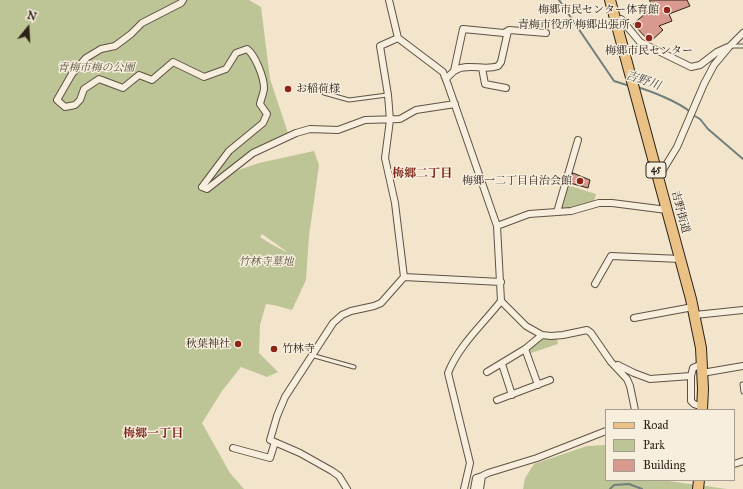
<!DOCTYPE html>
<meta charset="utf-8">
<style>
body{margin:0}
#map{position:relative;width:743px;height:489px;overflow:hidden;background:#f3e5cc;font-family:"IM FELL Great Primer",serif}
canvas{display:block}
.legend{position:absolute;left:605px;top:409px;width:130px;height:72px;box-sizing:border-box;background:#f7eede;border:1px solid #a69c8f;margin:0;padding:5px 7px;list-style:none;font-size:12px;color:#2c2118}
.legend li{display:flex;align-items:center;gap:8px;height:20px}
.legend b{width:20px;border:1px solid #a69c8f}
.north{position:absolute;left:8px;top:8px;width:40px;height:40px;-webkit-text-stroke:3px #f7eede;paint-order:stroke;rotate:18deg;font-size:11px;font-weight:700;line-height:16px;text-align:center;color:#2c2118}
.north::after{content:'';display:block;margin:auto;width:14px;height:18px;background:#2c2118;clip-path:polygon(50% 0,100% 100%,50% 72%,0 100%)}
</style>
<div id="map">
<canvas width="743" height="489"></canvas>
<ul class="legend">
<li><b style="height:5px;background:#eac286"></b>Road</li>
<li><b style="height:11px;background:#bdc496"></b>Park</li>
<li><b style="height:11px;background:#d8998e"></b>Building</li>
</ul>
<div class="north">N</div>
</div>
<script>
const c = document.querySelector('canvas').getContext('2d');
c.lineJoin = 'round';
function paint(path, color) { c.fillStyle = color; c.fill(path, 'evenodd'); }
function trace(path, color, width, dash) { c.strokeStyle = color; c.lineWidth = width; c.lineCap = dash ? 'butt' : 'round'; c.setLineDash(dash || []); c.stroke(path); }
function label(font, color, halo, rows, align = 'center') {
  c.font = font + ' "IM FELL Great Primer","Noto Serif JP",serif'; c.lineWidth = 3; c.setLineDash([]); c.textBaseline = 'middle'; c.strokeStyle = halo; c.fillStyle = color; for (const [text, x, y, turn = 0] of rows) {
    c.save(); c.translate(x, y); c.rotate((+turn || 0) * Math.PI / 180); c.textAlign = isNaN(turn) ? turn : align; if (halo) c.strokeText(text, 0, 0); c.fillText(text, 0, 0); c.restore();
  }
}
const green = new Path2D(`
 M0,0H249L261,7L270,79L288,133L224,175L259,163L314,151L319,165L309,236L306,280L292,310L274,305L266,304L260,325L259,353L278,372L267,377L241,367L222,391L202,423L230,473L244,489H0ZM262,234L286,251V252L271,244L260,237Z
 M567,185L596,194L594,201L575,208L562,209L561,207Z
 M542,339H557L558,344L531,353L529,349Z
 M606,445V480H661L727,489H523L525,478L534,464L587,446Z`);
const stream = new Path2D(`
 M559,0L614,81L630,86
 M636,87C649,90 681,103 690,112
 M693,115L700,119L708,129L743,159
 M610,489L614,485L629,484L642,489`);
const building = new Path2D(`
 M650,0H687L690,6L669,14L672,21L659,26L663,30L650,42L633,24L652,8Z
 M573,173L590,180L588,188L570,183Z`);
const lane = new Path2D(`
 M731,46H743
 M324,93L349,100L387,95
 M311,355L354,367
 M742,384L743,392`);
const street = new Path2D(`
 M183,0L181,3L142,23L131,34L115,46L101,49L86,58L72,74L57,100L65,107L75,105L80,100L84,89L99,79L123,88L139,75L152,80L173,62L204,77L226,69L236,53L247,49C255,55 264,77 264,88C264,93 261,98 260,104L267,114L263,123L229,151L202,187L207,189L253,153L296,133L310,129L338,130L365,120L400,119L416,110L455,104
 M389,0L398,38
 M616,21L621,19L640,42L691,67L700,65L717,52L728,47
 M482,68L485,84L506,88
 M454,71L463,29L504,33L509,30L546,33
 M446,79C449,76 452,72 456,70C468,63 485,71 498,66L501,62L508,31
 M658,178L677,147L704,84L714,65L729,47L743,33
 M557,212L578,140
 M497,226L529,214L571,211L599,203H612L667,210
 M501,282L404,277L395,203L385,158L390,120L388,95L380,46L398,38L443,72L448,85L497,226L501,301L526,326L542,335
 M595,284L611,256L681,259
 M695,315L743,310
 M634,318L693,307
 M525,349L538,385
 M502,364L512,395
 M702,364L693,368L691,376V401L694,404L702,407
 M618,365L634,373L650,379L691,376
 M487,372L525,349L542,335L551,336L563,335L587,330L591,333L611,362L627,379L630,386L635,410
 M702,373L743,366
 M497,400L550,380
 M233,448L270,458L275,442
 M734,464L743,461
 M347,489L339,476L332,471L300,453L270,440L277,416L285,397L333,323L342,315L351,311L374,306L381,303L404,277
 M464,489L470,463L448,373C459,345 483,324 501,301
 M474,489L476,478L482,476
 M480,489L482,476L488,473L537,458L606,431`);
const primary = new Path2D(`
 M610,0L691,299L701,348L703,389L702,410
 M698,489L699,480`);
const markers = [
 [667,10,4,"#8f2418"],
 [638,25,4,"#8f2418"],
 [649,38,4,"#8f2418"],
 [288,89,4,"#8f2418"],
 [580,181,4,"#8f2418"],
 [238,344,4,"#8f2418"],
 [274,349,4,"#8f2418"]
];
const shields = [
 [656,170,20]
];
const shieldNames = [
 ["45",656,170]
];
const poiNames = [
 ["梅郷市民センター体育館",659,10],
 ["青梅市役所 梅郷出張所",630,25],
 ["梅郷市民センター",649,51,"center"],
 ["お稲荷様",296,89,"left"],
 ["梅郷一二丁目自治会館",572,181],
 ["秋葉神社",230,344],
 ["竹林寺",282,349,"left"]
];
const parkNames = [
 ["青梅市梅の公園",96,68],
 ["竹林寺墓地",266,262]
];
const streetNames = [
 ["吉野街道",680,212,75]
];
const waterNames = [
 ["吉野川",643,81,19]
];
const neighbourhoodNames = [
 ["梅郷二丁目",422,174],
 ["梅郷一丁目",153,434]
];
paint(green, '#bdc496');
trace(stream, '#707f7c', 2);
paint(building, '#d8998e');
trace(building, '#2c2118', 1);
trace(lane, '#5e5245', 5);
trace(street, '#5e5245', 8);
trace(primary, '#2c2118', 12);
trace(lane, '#f7eede', 3);
trace(street, '#f7eede', 6);
trace(primary, '#eac286', 10);
for (const [x, y, r, color] of markers) { const dot = new Path2D(); dot.arc(x, y, r, 0, 2 * Math.PI); c.fillStyle = color; c.fill(dot); trace(dot, '#f7eede', 1.5); }
for (const [x, y, w] of shields) { const box = new Path2D(); box.roundRect(x - w / 2, y - 8, w, 16, 3); c.fillStyle = '#f7eede'; c.fill(box); trace(box, '#2c2118', 1); }
label('bold 10px', '#2c2118', null, shieldNames);
label('11px', '#2c2118', '#f7eede', poiNames, 'right');
label('italic 11px', '#58523e', '#f7eede', parkNames);
label('11px', '#2c2118', '#f7eede', streetNames);
label('italic 12px', '#4e504a', '#f7eede', waterNames);
label('bold 12px', '#7a1f14', '#f7eede', neighbourhoodNames);
</script>
